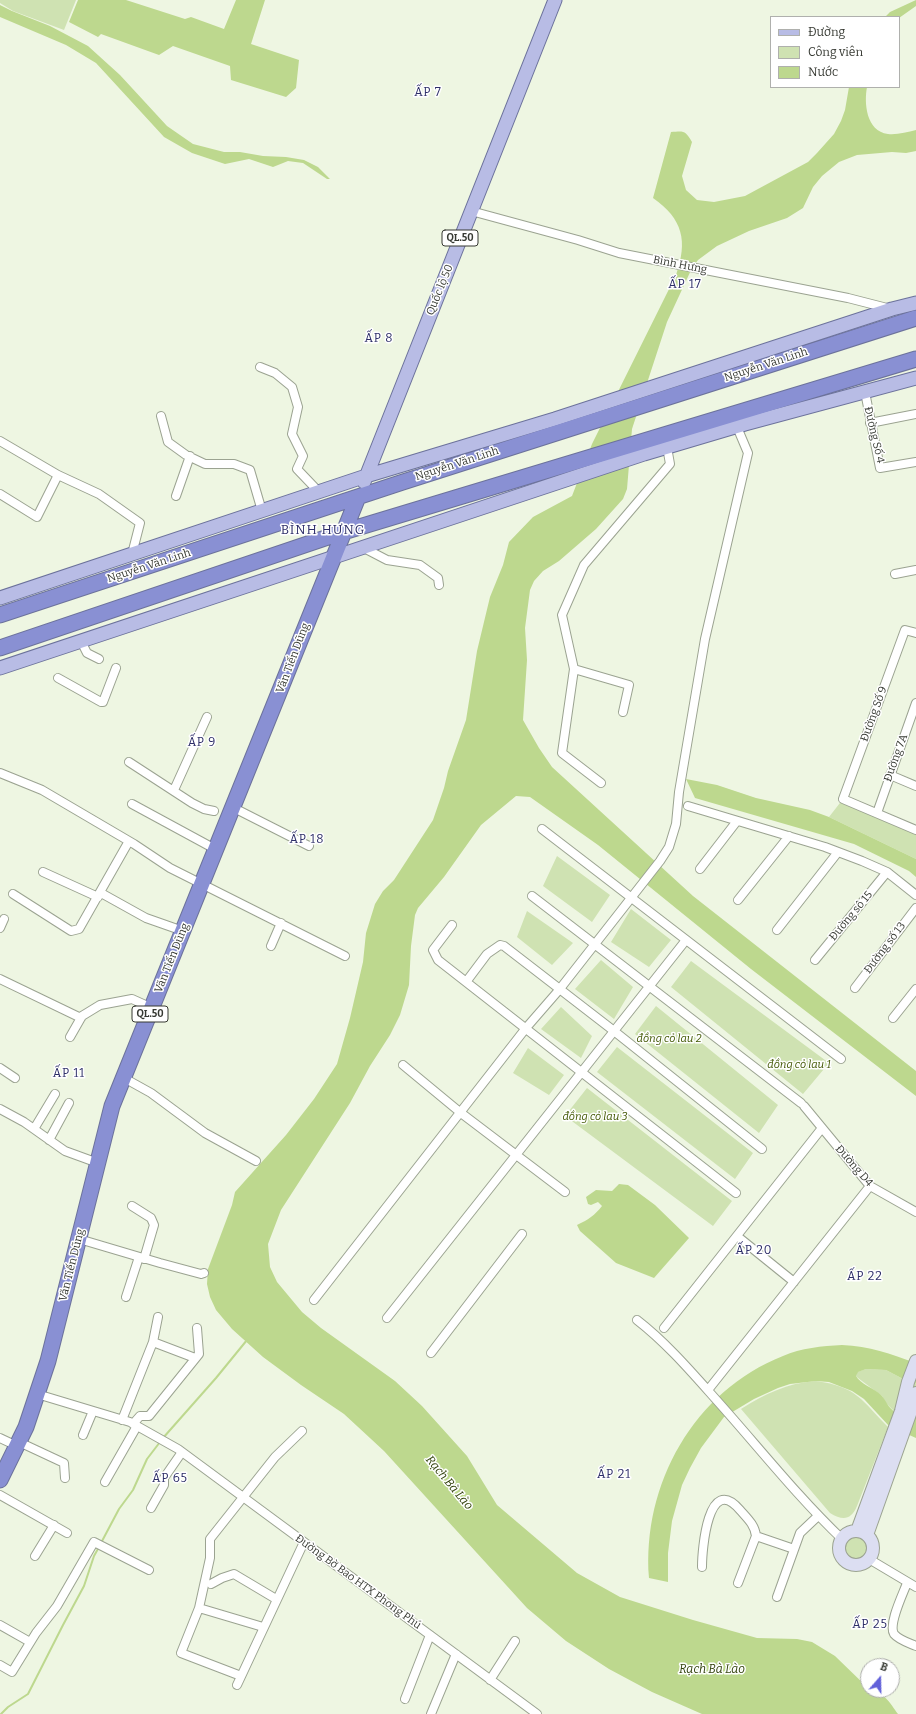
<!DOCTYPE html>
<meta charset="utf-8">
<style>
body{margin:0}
#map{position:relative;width:916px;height:1714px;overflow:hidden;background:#eef6e2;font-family:Bitter,serif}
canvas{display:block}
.legend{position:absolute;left:770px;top:16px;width:130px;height:72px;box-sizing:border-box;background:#fff;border:1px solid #afb0ad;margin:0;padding:5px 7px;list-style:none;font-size:12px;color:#363932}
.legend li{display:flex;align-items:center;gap:8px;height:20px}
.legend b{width:20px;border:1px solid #afb0ad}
.north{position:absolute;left:860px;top:1658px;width:40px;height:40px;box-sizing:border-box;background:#fff;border:1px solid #afb0ad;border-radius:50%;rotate:20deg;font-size:11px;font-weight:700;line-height:16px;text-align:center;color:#363932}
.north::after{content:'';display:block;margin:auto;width:14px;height:18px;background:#6160d9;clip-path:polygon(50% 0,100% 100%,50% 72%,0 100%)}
</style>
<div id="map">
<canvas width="916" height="1714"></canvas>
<ul class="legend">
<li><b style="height:5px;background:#b8bce5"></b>Đường</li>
<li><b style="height:11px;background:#cfe2b2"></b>Công viên</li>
<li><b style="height:11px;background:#bdd88e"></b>Nước</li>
</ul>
<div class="north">B</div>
</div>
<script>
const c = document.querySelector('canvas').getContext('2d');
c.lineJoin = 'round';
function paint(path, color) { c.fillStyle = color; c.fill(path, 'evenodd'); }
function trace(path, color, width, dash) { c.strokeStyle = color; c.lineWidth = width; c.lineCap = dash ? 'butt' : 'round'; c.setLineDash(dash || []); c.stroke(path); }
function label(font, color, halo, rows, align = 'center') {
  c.font = font + ' Bitter,serif'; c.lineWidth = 3; c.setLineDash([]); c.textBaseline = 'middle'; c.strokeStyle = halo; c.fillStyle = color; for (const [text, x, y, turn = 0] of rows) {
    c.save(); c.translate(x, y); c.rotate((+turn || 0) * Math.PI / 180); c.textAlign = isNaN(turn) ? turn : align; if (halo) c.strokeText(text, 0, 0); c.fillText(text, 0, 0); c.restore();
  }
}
const green = new Path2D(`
 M0,0H76L64,30L13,11L0,3Z
 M843,799L916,830V859L829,817Z
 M557,856L610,895L592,922L543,886Z
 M631,909L671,940L649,967L611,942Z
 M527,911L573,943L552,965L517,937Z
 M601,960L633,987L614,1019L575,989Z
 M691,961L829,1063L803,1094L671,987Z
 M656,1006L778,1105L759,1133L635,1034Z
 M561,1007L592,1036L581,1058L541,1029Z
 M617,1047L753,1153L735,1179L597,1072Z
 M528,1048L564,1075L549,1095L513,1073Z
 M587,1088L732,1201L713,1226L565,1116Z
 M866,1369L886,1370L905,1380L916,1383V1418H911L895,1412L885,1402L882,1396L858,1378L856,1376L857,1372Z
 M816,1381C858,1387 861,1400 888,1427L857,1506C851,1520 843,1521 830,1513L741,1409C765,1394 787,1383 816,1381Z
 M843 1548a13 13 0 1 1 26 0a13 13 0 1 1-26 0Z`);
const water = new Path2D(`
 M78,0H126L185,19L191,17L224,29L236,0H265L251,44L299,60L296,88L286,97L231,80L230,66L173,46L159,55L101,34L98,37L69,22Z
 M916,0V6L899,18L885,17L890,12Z
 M0,5L12,11L50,26L88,46L120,75L167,126L193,144L224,152H240L263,156L286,157L304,160L318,167L330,179H327L303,163L288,161L273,167L249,159L225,164L192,153L164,137L96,63L66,45L0,17Z
 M849,87H867C864,103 866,131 888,134C897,135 907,132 916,130V151L906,153L892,152L857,155L839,162L822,176L813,187L803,208L787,218L749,231L717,246L698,260L692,268L667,322L632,429L627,489L623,499L596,529L559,561L543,571L534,581L530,590L525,628L527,660L523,720L539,748L552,767L693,896L916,1071V1096L751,969L598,845L530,797L516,796L481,825L444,877L418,908L415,915L411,946L409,985L400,1015L390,1035L370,1066L350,1103L281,1210L268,1244L270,1267L277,1282L302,1312L321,1328L395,1381L422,1406L467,1456L497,1505L577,1573L620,1597L693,1620L757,1638L797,1639L812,1642L835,1656L868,1688V1690C883,1690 890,1703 898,1714H702L652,1692L609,1669L566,1641L527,1608L384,1451L344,1414L301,1385L263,1357L232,1329L216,1310L210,1297L207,1284L208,1269L232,1205L235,1192L286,1135L314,1099L337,1064L350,1018L363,962L366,933L375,904L383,891L394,880L433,820L444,788L448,771L466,720L477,651L490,597L503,565L509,542L533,517L572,496L592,444L676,275C688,241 683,219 653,198L671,132C684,131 685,130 692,142L682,176L686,190L697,200L714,202L745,196L808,162L817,153L834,134L841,121L845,110Z
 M686,779L717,785L756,798L810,810L829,817L916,859V877L909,871L854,844L695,798Z
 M619,1184L628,1185L655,1205L689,1238L654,1278L616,1263L580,1231L577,1225C588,1220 595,1215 602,1206L598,1202L591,1205L588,1204L586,1197L596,1190L612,1191Z
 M842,1345C870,1346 890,1354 916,1363V1383L905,1380L886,1370L866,1369L858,1372L856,1376C860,1384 874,1388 881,1395C886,1400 888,1408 895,1412C901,1415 909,1418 916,1418V1438L889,1426L864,1399L852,1391L829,1382L816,1381L790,1384L778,1388L754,1399L724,1417L701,1448L690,1468L682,1485L672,1521L668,1553V1582L649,1578C642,1484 694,1391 783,1356C801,1348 822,1346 842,1345Z`);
const stream = new Path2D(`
 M163,1438L216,1378L247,1340
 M101,1543L119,1509L133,1490L147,1459L160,1442
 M1,1714L8,1707L28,1694L63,1625L84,1586L94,1556L99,1547`);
const street = new Path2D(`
 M471,211L578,240L619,253L848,298L891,309
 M260,367L275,373L292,387L298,407L292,434L303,456L297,469L319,492
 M865,392L880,468L916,462
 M161,416L168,442L186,455L205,464H234L250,470L262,511
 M870,423L916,414
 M0,441L58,475L99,494L140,523L132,554
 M0,494L37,517L58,475
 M176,496L190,456
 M362,547L387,560L420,565L438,578L439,585
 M895,574L916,570
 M916,633L905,630L843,799L916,830
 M81,641L87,653L99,659
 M574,669L629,685L623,712
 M58,678L101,702H103L116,668
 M129,762L192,803L204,809L214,811
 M0,773L42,790L134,844L170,868L345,956
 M890,775L916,786
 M601,783L562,753L574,669L562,615L584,565L670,464L667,447
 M174,790L207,717
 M132,804L215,849
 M688,806L825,847L862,861L887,872L916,895
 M232,807L309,846
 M877,813L916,703
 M542,829L841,1059
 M700,869L737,821
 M43,872L98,897
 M101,893L146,918L183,931
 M13,894L71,931L79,929L129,841
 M532,896L801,1103
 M738,900L789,836
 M452,925L433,950L438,960L736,1193
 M0,928L4,919
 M777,930L838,852
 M271,946L281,923
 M815,960L887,872
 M0,979L81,1018
 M466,982L487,954L500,945L504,946L614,1031L762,1149
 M855,988L916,908
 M893,1018L916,989
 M70,1037L82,1016L100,1005L132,999L152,1008
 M403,1065L461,1113L565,1192
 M0,1068L15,1078
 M124,1078L151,1093L205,1133L256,1161
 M804,1106L870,1186L916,1212
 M0,1109L24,1122L65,1151L98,1163
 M34,1129L55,1094
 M49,1140L69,1103
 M132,1206L151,1218L154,1225L144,1259
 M737,1236L794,1282
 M79,1239L160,1263L201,1274L204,1273
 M126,1297L139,1257
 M314,1300L526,1028L559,990L660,861L669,847L676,824L679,792L705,639L748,453L737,427
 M158,1317L153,1342L195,1358
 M387,1318L686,940
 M637,1320C668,1344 694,1375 720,1404C760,1449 798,1497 842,1539
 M664,1328L822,1128
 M431,1353L522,1234
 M708,1390L870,1186
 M37,1394L130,1422L178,1449L537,1714
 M122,1420L153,1342
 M133,1424L140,1416H149L199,1354L197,1328
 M83,1435L93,1411
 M0,1438L17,1446
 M19,1442L64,1463L65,1478
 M105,1482L137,1426
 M0,1495L67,1533
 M151,1508L164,1485V1478L182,1452
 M35,1556L54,1525
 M869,1559L916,1587
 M702,1567C702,1550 708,1472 740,1510C747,1518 755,1525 756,1536L794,1549
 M738,1583L756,1536
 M907,1583C903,1594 888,1624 894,1634C899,1640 909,1643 916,1646
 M211,1584L222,1578L234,1574L276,1599
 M777,1597L800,1533L818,1516
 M199,1608L263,1627
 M0,1625L30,1642
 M0,1665L12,1672L36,1633L57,1606L94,1542L149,1570
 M241,1676L181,1653L199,1608L210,1558V1539L275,1457L302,1431
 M490,1680L515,1641
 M237,1685L304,1542
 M405,1699L430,1635
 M431,1714L456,1654`);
const secondary = new Path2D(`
 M839 1548a17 17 0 1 1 34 0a17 17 0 1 1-34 0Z
 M857,1531L901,1411L908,1382L916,1361
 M867,1535L910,1414L916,1393`);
const primary = new Path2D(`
 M364,482L555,0
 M0,598L366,476L555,419L892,309L916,303
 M0,668L644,454L745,424L916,378`);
const highway = new Path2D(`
 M0,615L403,482L916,318
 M0,648L343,532L916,359
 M0,1480L26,1427L48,1361L112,1106L358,497`);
const shields = [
 [460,238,36],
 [150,1014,36]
];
const shieldNames = [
 ["QL.50",460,238],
 ["QL.50",150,1014]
];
const streetNames = [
 ["Bình Hưng",680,265,11],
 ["Quốc lộ 50",440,290,-68],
 ["Nguyễn Văn Linh",766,365,-18],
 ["Đường Số 4",874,435,77],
 ["Nguyễn Văn Linh",457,464,-18],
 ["Nguyễn Văn Linh",149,566,-18],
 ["Văn Tiến Dũng",293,658,-69],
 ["Đường Số 9",874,714,-70],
 ["Đường 7A",896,758,-70],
 ["Đường sô 15",851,916,-50],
 ["Đường số 13",885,948,-53],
 ["Văn Tiến Dũng",172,958,-68],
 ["Đường D4",854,1166,49],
 ["Văn Tiến Dũng",72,1265,-76],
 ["Đường Bờ Bao HTX Phong Phú",358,1582,36]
];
const parkNames = [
 ["đồng cỏ lau 2",669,1039],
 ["đồng cỏ lau 1",799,1065],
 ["đồng cỏ lau 3",595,1117]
];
const neighbourhoodNames = [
 ["ẤP 7",428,93],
 ["ẤP 17",685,285],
 ["ẤP 8",379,339],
 ["ẤP 9",202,743],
 ["ẤP 18",307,840],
 ["ẤP 11",69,1074],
 ["ẤP 20",754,1251],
 ["ẤP 22",865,1277],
 ["ẤP 21",614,1475],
 ["ẤP 65",170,1479],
 ["ẤP 25",870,1625]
];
const waterNames = [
 ["Rạch Bà Lào",449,1483,50],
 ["Rạch Bà Lào",712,1670]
];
const quarterNames = [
 ["BÌNH HƯNG",323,530]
];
paint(green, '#cfe2b2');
paint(water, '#bdd88e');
trace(stream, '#bdd88e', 2);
trace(street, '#9ba391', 10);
trace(secondary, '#9ba391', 14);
trace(primary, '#6c729b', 15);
trace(highway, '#6c729b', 17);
trace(street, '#fff', 8);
trace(secondary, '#dcdef2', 12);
trace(primary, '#b8bce5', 13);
trace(highway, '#8990d3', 15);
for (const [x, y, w] of shields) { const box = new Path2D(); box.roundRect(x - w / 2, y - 8, w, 16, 3); c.fillStyle = '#fff'; c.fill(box); trace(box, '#363932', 1); }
label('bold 10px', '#363932', null, shieldNames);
label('11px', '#363932', '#fff', streetNames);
label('italic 11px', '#415702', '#fff', parkNames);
c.letterSpacing = '1px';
label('12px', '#2d2e68', '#fff', neighbourhoodNames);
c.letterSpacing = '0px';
label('italic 12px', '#31410b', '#fff', waterNames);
c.letterSpacing = '1px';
label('13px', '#2d2e68', '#fff', quarterNames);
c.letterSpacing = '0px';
</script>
